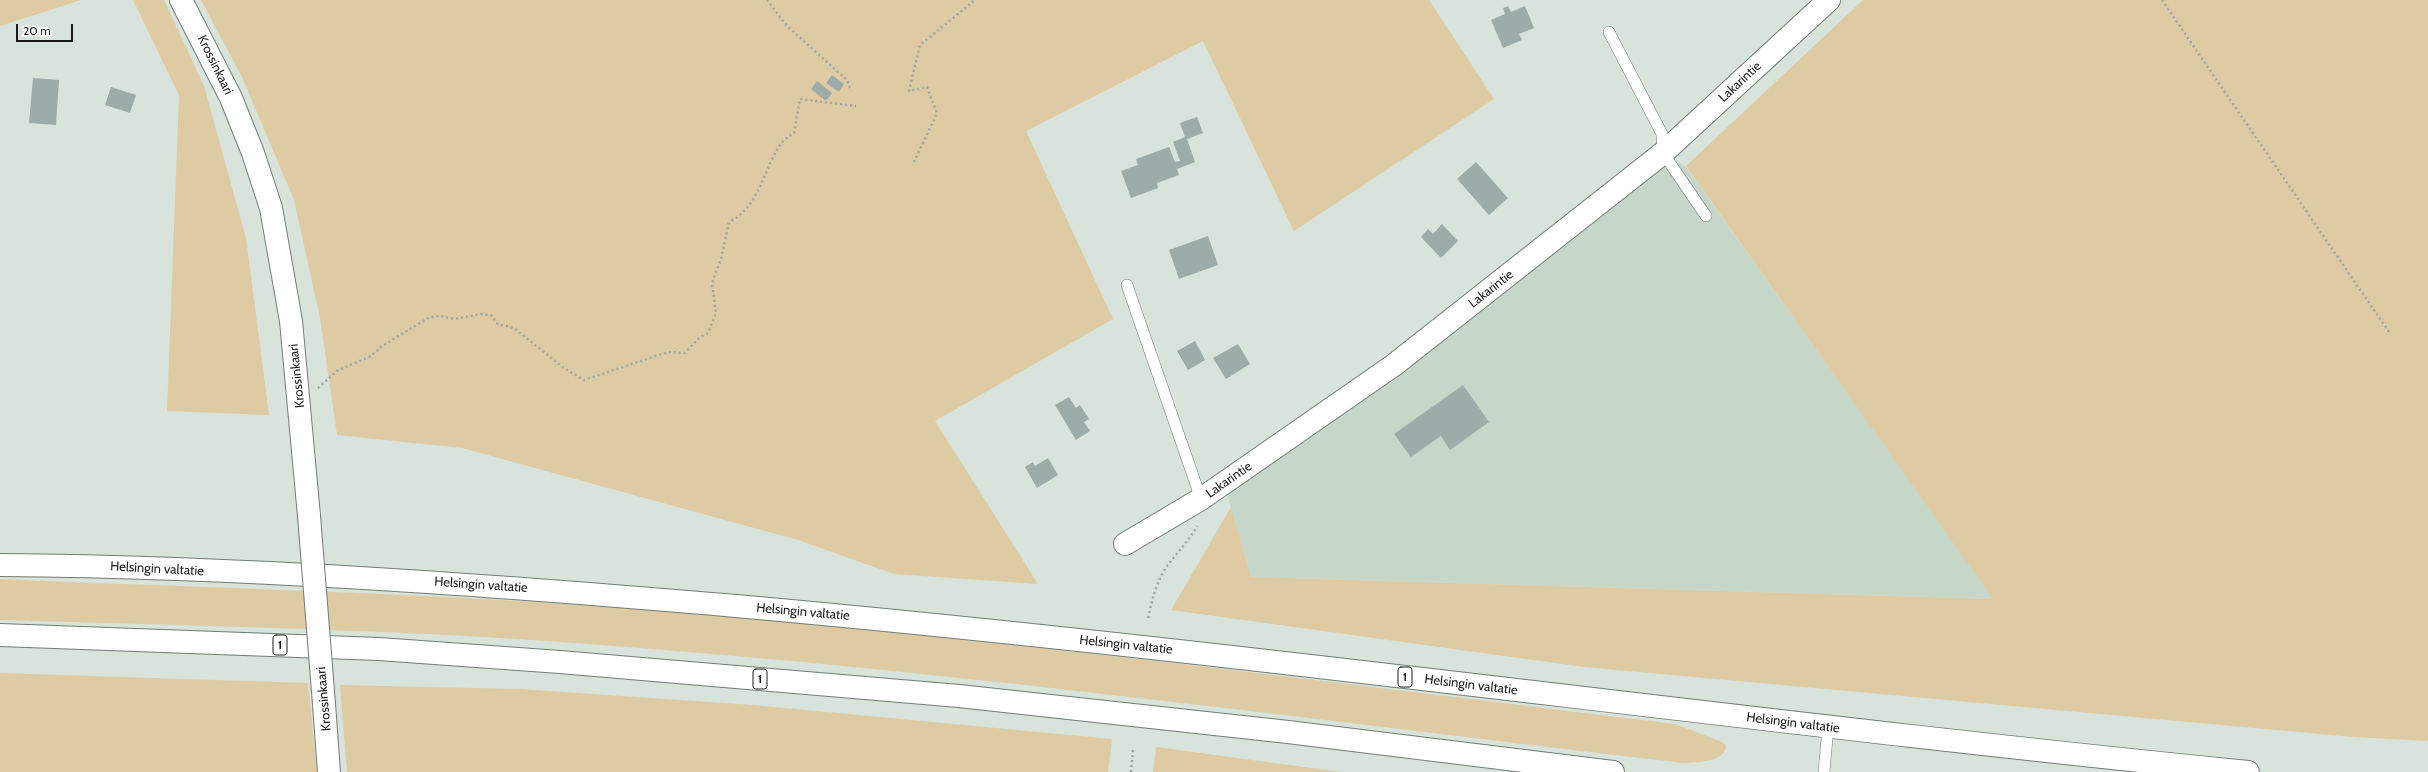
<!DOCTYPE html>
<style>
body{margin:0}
#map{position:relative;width:2428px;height:772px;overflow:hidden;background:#d8e3db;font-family:Cabin,sans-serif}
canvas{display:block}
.scale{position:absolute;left:16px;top:24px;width:57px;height:18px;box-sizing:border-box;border:2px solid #181c19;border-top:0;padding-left:5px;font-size:12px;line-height:14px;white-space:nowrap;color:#181c19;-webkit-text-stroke:3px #fff;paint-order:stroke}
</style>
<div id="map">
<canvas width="2428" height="772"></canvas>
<div class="scale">20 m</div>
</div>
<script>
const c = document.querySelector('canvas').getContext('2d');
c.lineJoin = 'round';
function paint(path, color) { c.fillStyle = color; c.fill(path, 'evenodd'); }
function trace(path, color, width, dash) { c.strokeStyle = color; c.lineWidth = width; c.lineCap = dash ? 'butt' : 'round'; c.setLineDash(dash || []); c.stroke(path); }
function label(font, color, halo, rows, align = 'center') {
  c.font = font + ' Cabin,sans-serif'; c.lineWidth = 3.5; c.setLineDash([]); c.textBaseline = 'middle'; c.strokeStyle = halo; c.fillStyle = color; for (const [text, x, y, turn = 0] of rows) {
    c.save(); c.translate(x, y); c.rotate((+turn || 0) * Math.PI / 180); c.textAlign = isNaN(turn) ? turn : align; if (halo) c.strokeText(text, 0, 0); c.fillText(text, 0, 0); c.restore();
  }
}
const built = new Path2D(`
 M1663,153L1686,167L1994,599L1251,577L1224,483Z`);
const green = new Path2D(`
 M0,0H81L0,26Z
 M133,0H164L204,86L246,238L269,415L167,411L179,95Z
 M201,0H1429L1494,99L1294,231L1203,41L1026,131L1113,319L935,421L1038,584L894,574L798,540L462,448L337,435L320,318L294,200L242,77Z
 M1863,0H2428V741L2353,737L1584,667L1171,610L1231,507L1251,577L1993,599L1686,166Z
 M0,579C203,588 406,592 608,607C965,634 1320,681 1675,724L1720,741L1726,745C1726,763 1697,762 1683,763C1290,717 896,663 501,638C334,628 167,625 0,620Z
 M0,673L308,683L317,772H0Z
 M340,685L520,689L753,705L1112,739L1108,772H347Z
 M1156,747L1341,772H1153Z`);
const building = new Path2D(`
 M1508,6L1511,12L1525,6L1534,28L1519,34L1522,40L1503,48L1491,20L1505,14L1503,8Z
 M832,75L844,84L839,92L826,83Z
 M33,78L59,80L56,125L29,123Z
 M817,81L832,93L826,101L811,89Z
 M111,87L136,95L130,113L105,105Z
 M1197,117L1203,133L1187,139L1195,162L1177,169L1179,175L1157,183L1158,188L1131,198L1121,171L1138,165L1136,159L1169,147L1175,162L1180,161L1173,142L1185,137L1180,123Z
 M1476,162L1508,198L1489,215L1457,179Z
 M1442,224L1458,241L1441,258L1421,237L1428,229L1433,234Z
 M1208,236L1218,265L1179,279L1169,250Z
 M1195,341L1205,360L1188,370L1177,351Z
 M1238,344L1250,364L1226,379L1213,358Z
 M1463,385L1489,422L1450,450L1441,436L1411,457L1394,434Z
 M1069,397L1076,408L1080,405L1089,419L1084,422L1090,431L1076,440L1055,405Z
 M1048,458L1058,475L1037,488L1025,467L1033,462L1035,466Z`);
const path = new Path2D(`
 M767,0L787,26L847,80L851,91
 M2162,0L2389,332
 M914,162L937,113L927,87L909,91L920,45L975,0
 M318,388L337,371L371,356L382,346L430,317L441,316L454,319L481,314L491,315L498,324L514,328L564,368L584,380L668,352L685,353L699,338L708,333L716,313L712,283L721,259L729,222C760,206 762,172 780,145C783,140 789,136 794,133L800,99L856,106
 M1148,618C1152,601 1155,586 1164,571C1174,555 1188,543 1197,526
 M1131,772L1133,749`);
const service = new Path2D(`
 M1609,32L1662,134L1663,153L1706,216
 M1127,285L1201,499
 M1824,772L1828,727`);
const minor = new Path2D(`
 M1125,544L1201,499L1394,365L1663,153L1829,0`);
const tertiary = new Path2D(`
 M181,0L231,98L253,153L271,208L291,321L309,516
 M324,704L329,772`);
const motorway = new Path2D(`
 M0,565C246,567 491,585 736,606C1241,651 1743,722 2248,772
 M0,635L379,649L560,662L959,696L1288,732L1613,772`);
const tertiaryBridge = new Path2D(`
 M309,516L324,704`);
const shields = [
 [280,645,14],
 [1405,677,14],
 [760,679,14]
];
const shieldNames = [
 ["1",280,645],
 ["1",1405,677],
 ["1",760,679]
];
const streetNames = [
 ["Krossinkaari",215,65,64],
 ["Lakarintie",1740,82,-43],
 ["Lakarintie",1491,289,-38],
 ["Krossinkaari",297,376,-96],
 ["Lakarintie",1229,480,-35],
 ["Helsingin valtatie",157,569,3],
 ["Helsingin valtatie",481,585,4],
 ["Helsingin valtatie",803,612,5],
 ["Helsingin valtatie",1126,645,6],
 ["Helsingin valtatie",1471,685,7],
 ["Krossinkaari",324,699,-95],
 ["Helsingin valtatie",1793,723,7]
];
paint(built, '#c6d7ca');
paint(green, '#decba3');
paint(building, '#9daba9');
trace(service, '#727c75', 12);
trace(minor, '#727c75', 24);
trace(tertiary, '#727c75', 24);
trace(motorway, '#727c75', 24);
trace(path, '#9da59f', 2.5, [2, 3]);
trace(service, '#fff', 11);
trace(minor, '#fff', 22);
trace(tertiary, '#fff', 22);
trace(motorway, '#fff', 22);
trace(tertiaryBridge, '#727c75', 24, []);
trace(tertiaryBridge, '#fff', 22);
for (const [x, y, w] of shields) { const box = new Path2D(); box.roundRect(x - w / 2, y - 10, w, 20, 3); c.fillStyle = '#fff'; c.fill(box); trace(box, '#181c19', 1); }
label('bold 12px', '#181c19', null, shieldNames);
label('13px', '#181c19', '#fff', streetNames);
</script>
